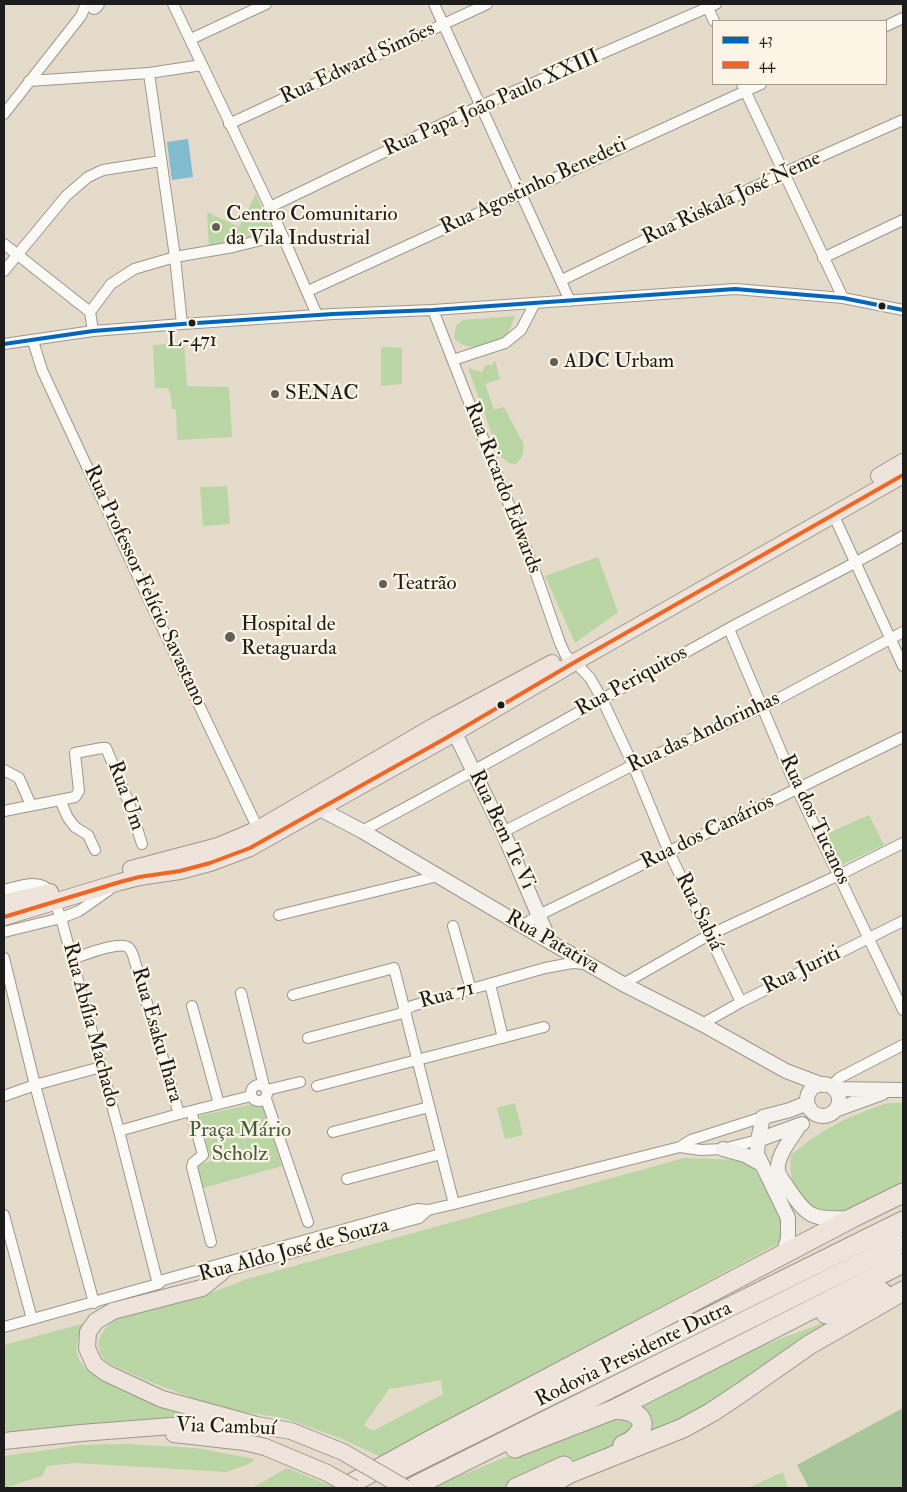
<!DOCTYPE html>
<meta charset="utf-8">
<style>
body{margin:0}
#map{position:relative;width:907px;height:1492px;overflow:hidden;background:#e5dbca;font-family:"IM FELL Double Pica",serif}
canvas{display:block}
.frame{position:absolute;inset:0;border:5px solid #1c1c1c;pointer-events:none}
.legend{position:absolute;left:712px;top:20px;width:175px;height:65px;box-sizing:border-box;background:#fcf5e5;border:1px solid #a29e95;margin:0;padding:6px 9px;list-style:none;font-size:15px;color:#1c1c1c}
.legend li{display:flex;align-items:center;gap:10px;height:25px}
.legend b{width:25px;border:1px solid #a29e95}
</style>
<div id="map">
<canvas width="907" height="1492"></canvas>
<div class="frame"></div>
<ul class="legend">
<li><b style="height:6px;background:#0065bd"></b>43</li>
<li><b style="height:6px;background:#f26522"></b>44</li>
</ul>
</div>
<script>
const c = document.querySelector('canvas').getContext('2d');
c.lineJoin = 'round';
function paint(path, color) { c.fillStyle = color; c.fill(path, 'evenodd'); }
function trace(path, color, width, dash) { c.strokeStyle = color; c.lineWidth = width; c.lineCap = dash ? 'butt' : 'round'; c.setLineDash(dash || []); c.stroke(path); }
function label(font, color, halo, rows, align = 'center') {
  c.font = font + ' "IM FELL Double Pica",serif'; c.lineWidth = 4.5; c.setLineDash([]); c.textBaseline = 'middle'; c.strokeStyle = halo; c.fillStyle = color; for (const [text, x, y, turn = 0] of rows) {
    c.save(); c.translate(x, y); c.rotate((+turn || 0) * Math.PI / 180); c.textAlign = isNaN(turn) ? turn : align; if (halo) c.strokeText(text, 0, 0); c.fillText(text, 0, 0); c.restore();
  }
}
const green = new Path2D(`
 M256,194L271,228L262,233L209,248L207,212L239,227Z
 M515,316L507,336C487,343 469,355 454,338L456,326L463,320Z
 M184,343L187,386L229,387L232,437L177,440L176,410L172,409L171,397L168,388H155L153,345Z
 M381,347L402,348V384L381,386Z
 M495,360L500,379L485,384L494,410L504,407L524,445L522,457L516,464L509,463L500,456L468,368L482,372L486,365H492Z
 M227,486L230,524L203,526L200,487Z
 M598,557L618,612L575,643L545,576Z
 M869,815L884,845L837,867L824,835Z
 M262,1102L282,1166L203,1188L197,1165L211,1161L199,1116Z
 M515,1103L523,1135L505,1139L497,1108Z
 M888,1103H903V1182L843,1212L813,1213C798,1191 788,1183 791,1155C822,1129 850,1115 888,1103Z
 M684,1158L742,1160L753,1167L782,1215L784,1235L779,1243L381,1457L340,1438L283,1418L219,1408L143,1379L108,1363C91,1348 99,1332 114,1320L216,1291L247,1279ZM441,1380L443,1394L373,1431L364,1425L389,1389Z
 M855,1311L737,1394L653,1431L652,1417L639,1405L737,1355Z
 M85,1323C77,1333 73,1352 81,1363C96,1384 174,1408 201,1418L4,1439V1345Z
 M615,1409L642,1431L604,1452L572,1460L509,1488H434L437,1485L538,1444Z
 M125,1444L196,1448L255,1459L249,1464L226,1472L76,1463L47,1466L42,1476L4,1488V1456L81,1445Z
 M287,1468L334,1487L252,1488Z
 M783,1472L788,1488H748Z`);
const forest = new Path2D(`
 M903,1408V1488H809L797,1465Z`);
const water = new Path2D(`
 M188,139L193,177L172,180L167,142Z`);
const minor = new Path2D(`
 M173,4L270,207L317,315
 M434,4L570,301
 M706,4L714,21
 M886,26L903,18
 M191,39L266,4
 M149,73L175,257L182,324
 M29,81L149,73L202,65
 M742,84L843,298
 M4,114L81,16L86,4
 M229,124L487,4
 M270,207L480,106L716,4
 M4,244L90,312L93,331
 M823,258L903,220
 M4,271L66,196L88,177L103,170L161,161
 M562,280L783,173L903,120
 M308,291L761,84
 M433,310L536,574L560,643L566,656L575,662L590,678L602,699L633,765L669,852L741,1002
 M90,312L111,284L134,269L175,257L233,247L282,235
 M33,341L42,370L148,598L260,833
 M4,344L93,331L182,324L333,314L433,310L735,289L843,298L903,310
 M453,360L505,343L521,330L535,303
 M833,514L903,666
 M729,629L797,789L903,1010
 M4,770L19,778L31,805
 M60,800L68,818L75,827L88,835L95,850
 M4,811L75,797L79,791L75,753L102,748H106L129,803L142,844
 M362,831C485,766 605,697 726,630C785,598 845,570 903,536
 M503,832L633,765L763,707L903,632
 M4,890C18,887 40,877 50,892C55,899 57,910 61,918L119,1131L158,1284
 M279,915L438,876
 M453,926L471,990
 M522,926L539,915L903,737
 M4,932L61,918L79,911L109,890
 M4,958L35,1085L94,1303
 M72,959C82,956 120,940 129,948C131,950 132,953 133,955L179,1114
 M490,984L503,1038
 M623,984L709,935L839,875L903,843
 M241,993L264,1086
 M293,995L394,968L454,1204
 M192,1006L219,1104
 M702,1024L741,1002L903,921
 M308,1038L399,1014L412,1006L545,968L572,963L585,964
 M251 1093a8 8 0 1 1 16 0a8 8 0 1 1-16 0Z
 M317,1086L544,1027
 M831,1087L839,1078L903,1045
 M267,1090L300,1082
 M4,1096L35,1085L101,1067
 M266,1099L308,1222
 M191,1111L203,1155L193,1163L192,1167L211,1242
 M119,1131L179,1114L251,1096
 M333,1132L429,1107
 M758,1140L723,1149L701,1150L680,1147L691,1140L763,1117
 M347,1179L441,1154
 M4,1215L32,1319
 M218,1273L419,1218L428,1210
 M4,1327L158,1284L163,1280L417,1209L428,1210L454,1204L680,1147`);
const secondary = new Path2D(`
 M94,7L97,4
 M451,725L503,832L550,942
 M320,809L362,831L550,942L623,984L702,1024L786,1071L823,1085
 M807 1100a16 16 0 1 1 32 0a16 16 0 1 1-32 0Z
 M834,1089L903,1090
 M835,1110L882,1093
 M799,1126C792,1138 776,1156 778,1171C779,1176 785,1183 788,1188C807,1217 813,1220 848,1218
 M758,1140L802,1124
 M723,1149L745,1155L761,1164
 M783,1256L788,1238V1218L757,1154L758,1140L763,1117L790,1110L807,1103`);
const primary = new Path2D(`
 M879,476L903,462
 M131,869L218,846L258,829L436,725L552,663
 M4,903L50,892
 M4,917L120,882L139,877L180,871L210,863L250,848L446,738L575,662L903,475
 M222,1272L202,1288L113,1311L96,1321L88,1332L87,1348L94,1364L106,1373L162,1399L257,1425
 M174,1434L244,1442L265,1447
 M4,1441L81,1433L184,1425H257L291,1431`);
const motorway = new Path2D(`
 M826,1314L882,1292
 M615,1409C620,1410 627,1410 631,1412C653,1420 638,1440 623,1445
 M515,1448L615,1409L903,1263
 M400,1470L903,1221
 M343,1488L438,1436L852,1218L903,1193
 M411,1488L903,1242
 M516,1488L564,1466
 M549,1488L552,1484L568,1474L683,1428L712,1412L742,1392L809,1345L903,1291`);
const primaryBridge = new Path2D(`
 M291,1431L343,1452L405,1488
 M265,1447L327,1473L354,1488`);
const bus1 = new Path2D(`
 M4,344L93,331L182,324L333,314L433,310L735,289L843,298L903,310`);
const bus2 = new Path2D(`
 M4,917L120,882L139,877L180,871L210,863L250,848L446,738L575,662L903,475`);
const markers = [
 [216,227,5,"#625f59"],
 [882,306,4.5,"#1c1c1c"],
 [192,323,4.5,"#1c1c1c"],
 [554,362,5,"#625f59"],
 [275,394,5,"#625f59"],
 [383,584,5,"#625f59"],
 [230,637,6,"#625f59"],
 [501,705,4.5,"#1c1c1c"]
];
const busNames = [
 ["L-471",192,342]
];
const streetNames = [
 ["Rua Edward Simões",358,64,-25],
 ["Rua Papa João Paulo XXIII",492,104,-24],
 ["Rua Agostinho Benedeti",534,187,-25],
 ["Rua Riskala José Neme",732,199,-25],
 ["Rua Ricardo Edwards",502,488,69],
 ["Rua Professor Felício Savastano",144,586,65],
 ["Rua Periquitos",632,682,-29],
 ["Rua das Andorinhas",704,733,-25],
 ["Rua Um",125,796,70],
 ["Rua dos Tucanos",814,820,65],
 ["Rua Bem Te Vi",501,830,65],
 ["Rua dos Canários",708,833,-26],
 ["Rua Sabiá",698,912,64],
 ["Rua Patativa",552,943,30],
 ["Rua Juriti",802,971,-26],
 ["Rua 71",447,996,-15],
 ["Rua Abília Machado",90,1025,75],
 ["Rua Esaku Ihara",156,1035,74],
 ["Rua Aldo José de Souza",294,1251,-15],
 ["Rodovia Presidente Dutra",634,1355,-26],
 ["Via Cambuí",226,1428,2]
];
const poiNames = [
 ["Centro Comunitario",226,215],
 ["da Vila Industrial",226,239],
 ["ADC Urbam",564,362],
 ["SENAC",285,394],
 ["Teatrão",393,584],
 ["Hospital de",241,625],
 ["Retaguarda",241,649]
];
const parkNames = [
 ["Praça Mário",240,1131],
 ["Scholz",240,1155]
];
paint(green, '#bad6a4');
paint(forest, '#a9c59a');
paint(water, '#81bcd0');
trace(minor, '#9c978d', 12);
trace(secondary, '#9c978d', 16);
trace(primary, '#9c978d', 18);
trace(motorway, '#9c978d', 21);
trace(minor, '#fbfaf7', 10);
trace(secondary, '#f5f1ed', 14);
trace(primary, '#eee4dc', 16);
trace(motorway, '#eee4dc', 19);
trace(primaryBridge, '#9c978d', 18, []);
trace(primaryBridge, '#eee4dc', 16);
trace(bus1, '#0065bd', 4);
trace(bus2, '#f26522', 4);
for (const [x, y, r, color] of markers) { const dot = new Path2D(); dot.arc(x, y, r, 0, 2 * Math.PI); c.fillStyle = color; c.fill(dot); trace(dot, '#fcf5e5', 2); }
label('20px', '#1c1c1c', '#fcf5e5', busNames);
label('21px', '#1c1c1c', '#fcf5e5', streetNames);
label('21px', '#1c1c1c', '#fcf5e5', poiNames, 'left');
label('21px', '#475b41', '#fcf5e5', parkNames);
</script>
